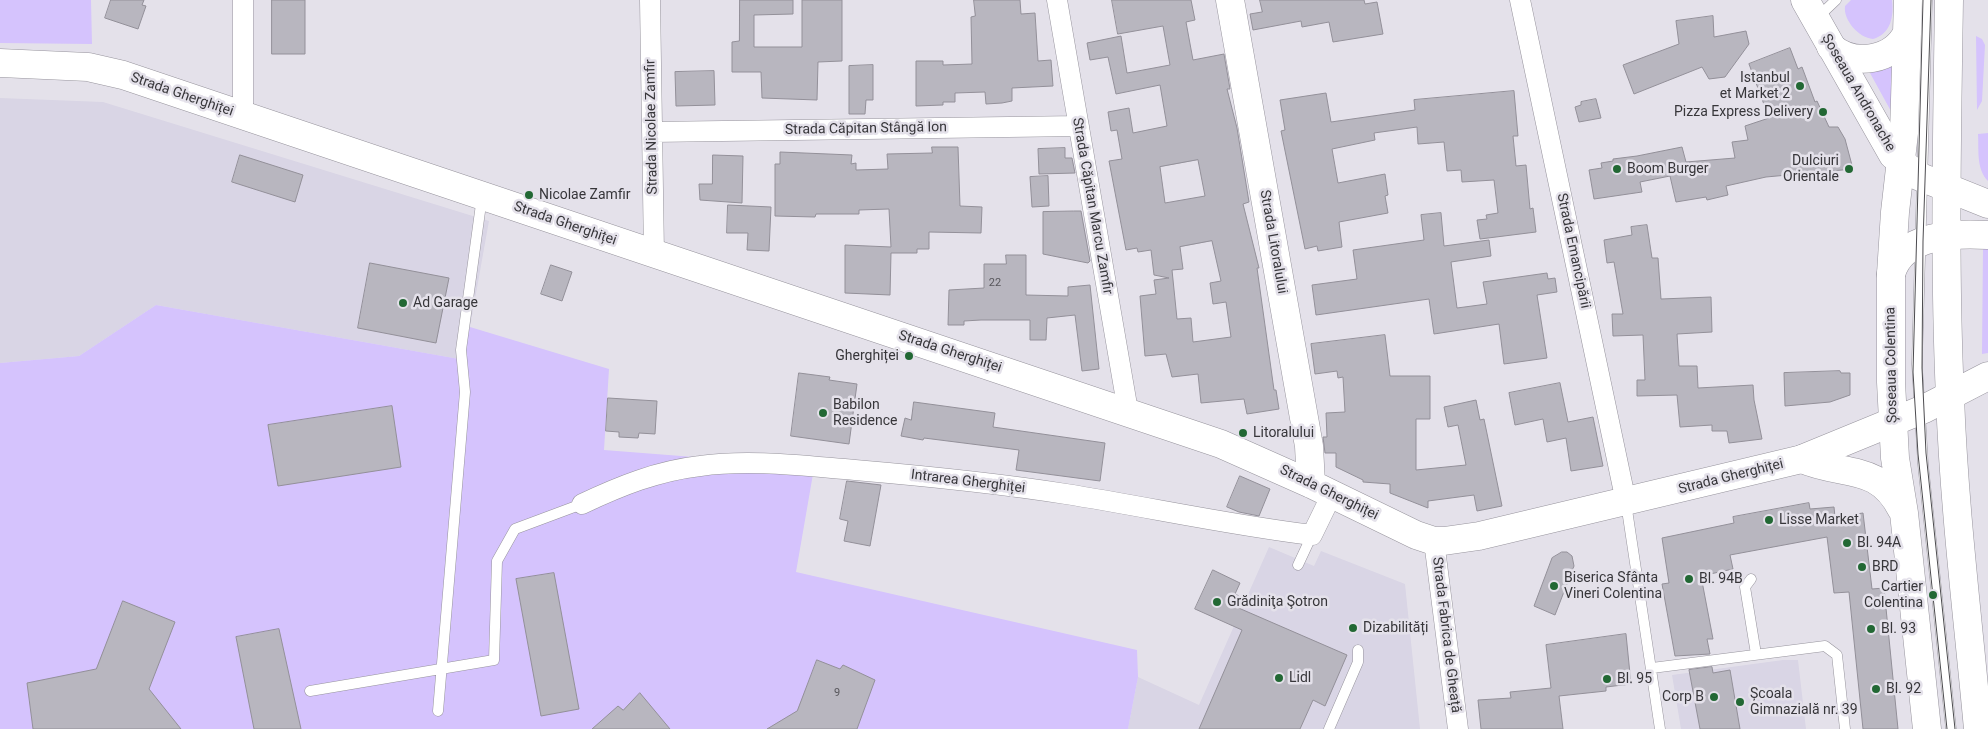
<!DOCTYPE html>
<meta charset="utf-8">
<style>
body{margin:0}
canvas{display:block;background:#e4e1ea}
</style>
<canvas width="1988" height="729"></canvas>
<script>
const c = document.querySelector('canvas').getContext('2d');
c.lineJoin = 'round';
function paint(path, color) { c.fillStyle = color; c.fill(path, 'evenodd'); }
function trace(path, color, width, dash) { c.strokeStyle = color; c.lineWidth = width; c.lineCap = dash ? 'butt' : 'round'; c.setLineDash(dash || []); c.stroke(path); }
function label(font, color, halo, rows, align = 'center') {
  c.font = font + ' Roboto,sans-serif'; c.lineWidth = 5; c.setLineDash([]); c.textBaseline = 'middle'; c.strokeStyle = halo; c.fillStyle = color; for (const [text, x, y, turn = 0] of rows) {
    c.save(); c.translate(x, y); c.rotate((+turn || 0) * Math.PI / 180); c.textAlign = isNaN(turn) ? turn : align; if (halo) c.strokeText(text, 0, 0); c.fillText(text, 0, 0); c.restore();
  }
}
const built = new Path2D(`
 M0,98L103,102L489,221L470,327L459,359L156,305L79,356L0,363Z
 M1269,547L1314,566L1321,551L1405,584L1420,729H1128L1138,677L1199,705Z
 M1783,660H1798L1806,729H1681L1672,675Z`);
const green = new Path2D(`
 M0,0H91L92,44L0,43Z
 M1851,0H1892C1894,16 1891,34 1873,39C1859,38 1843,20 1845,6Z
 M1976,36L1982,39L1985,45L1982,101L1977,110Z
 M1894,60L1892,113L1870,73L1871,71Z
 M1988,133V181C1976,169 1979,150 1978,134Z
 M1983,248H1988V353L1982,354Z
 M156,305L459,359L470,327L609,369L604,450L771,463L813,474L796,572L1137,650L1138,677L1128,729H0V363L79,356Z`);
const building = new Path2D(`
 M111,0H144L142,5L146,6L138,29L105,18Z
 M272,0H305V54H272Z
 M740,0H793V14L754,15V47H802V0H842V61L818,62L817,100L762,98L761,72H732V42L739,41Z
 M974,0H1020L1021,14L1035,13L1038,61L1051,60L1053,86L1012,88V101L1002,103L986,104L985,92L955,93V102H943V105L916,106V61H943V65L972,64L971,17L975,16Z
 M1112,0H1191L1195,20L1186,22L1193,60L1224,54L1230,89H1227L1237,128L1249,202L1243,204L1259,268H1257L1274,390H1276L1279,409L1247,414L1244,399L1201,403L1198,374L1172,377L1166,354L1145,356L1140,296L1156,294L1154,280L1169,278L1154,275L1151,250L1138,252L1137,248L1126,250L1109,161L1122,159L1117,130L1111,131L1108,112L1129,108L1133,133L1167,126L1160,85L1116,94L1108,57L1090,60L1087,43L1121,36L1127,73L1170,65L1163,26L1118,34ZM1198,160L1205,196L1165,203L1160,167ZM1212,241L1221,281L1210,283L1213,304L1226,302L1231,337L1193,342L1191,318L1177,319L1172,270L1183,269L1180,247Z
 M1260,0H1364L1365,4L1377,2L1383,34L1333,42L1329,22L1302,27L1301,21L1253,30L1250,14L1262,12Z
 M1713,16L1714,37L1746,31L1749,44L1725,77L1709,79L1702,67L1634,94L1623,65L1679,44L1676,21Z
 M1790,48L1798,69L1802,67L1815,102L1817,101L1829,127H1838L1845,139L1853,169L1766,177L1726,186L1728,195L1707,200L1706,197L1676,202L1670,176L1640,182L1642,192L1594,199L1589,170L1602,168L1601,163L1613,161V159L1637,156L1682,147L1686,162L1735,158L1732,142L1748,140L1745,126L1769,118L1749,64Z
 M873,65V100H866L865,114H849V66Z
 M714,71L715,105L676,106L675,72Z
 M1514,91L1518,136H1513L1516,166L1526,165L1530,209L1533,208L1536,232L1480,239L1477,220L1487,219L1486,215L1498,213L1494,180L1462,182L1461,170L1447,171L1444,142L1418,144L1417,127L1374,133L1375,140L1332,149L1338,183L1385,174L1388,195L1385,196L1388,213L1339,222L1342,247L1318,251L1317,246L1305,249L1281,131L1285,130L1280,100L1326,93L1331,122L1415,110L1414,100Z
 M1596,99L1601,118L1579,122L1575,107L1581,105V102Z
 M932,147H958L960,206L982,207L981,233L929,232V249H917V253H891L890,295L845,293V245L891,247L889,209L859,210V214H816L815,217L775,216V164H780V152L852,155L851,164L856,163V170L888,169L887,154L932,153Z
 M1065,148V158H1072L1075,173L1039,174L1038,149Z
 M240,155L303,175L295,202L232,182Z
 M713,155L743,156L742,203L700,200L699,184H712Z
 M1048,176L1049,206L1032,207L1030,177Z
 M728,205L771,207L769,251L747,250L748,233H727Z
 M1074,211H1081L1090,261L1088,263L1043,254V212Z
 M1441,213L1444,246L1489,240L1491,256L1451,262L1457,308L1487,304L1483,282L1547,273L1548,279L1555,278L1557,292L1537,295L1547,358L1504,364L1499,324L1434,334L1429,299L1316,315L1312,285L1357,279L1353,250L1424,240L1421,215Z
 M1647,225L1652,258H1658L1661,299L1711,297L1712,332L1677,334L1679,366H1697L1698,388L1753,385L1754,400L1762,439L1729,443L1727,431H1712V425L1680,427L1677,395L1637,396V380H1645L1643,335L1613,336L1612,314H1623L1614,262L1607,263L1604,240L1632,235L1631,227Z
 M1006,255H1026V295L1068,296V287L1090,285L1099,369L1082,371L1075,315L1047,318L1046,340H1030V320H981L964,321V325H948L949,290L984,288V264H1006Z
 M370,263L449,278L436,343L358,328Z
 M551,265L572,272L562,301L541,294Z
 M1385,335L1390,376H1430V419H1416V470L1466,465L1458,425L1448,427L1444,407L1476,400L1480,420L1484,419L1502,506L1477,511L1474,495L1428,501V508L1390,493V484L1363,482V480L1336,467V453H1325L1323,437H1327L1326,413L1345,412L1343,377L1338,378L1337,371L1315,374L1311,344Z
 M1840,371L1841,373H1850V395L1830,402L1785,406L1784,373Z
 M799,373L830,377L829,380L857,384L849,444L791,436Z
 M1560,383L1568,422L1593,417L1603,466L1571,471L1566,438L1547,442L1543,419L1515,425L1509,393Z
 M608,398L657,401L655,434L639,433L638,438L619,437V432L606,431Z
 M914,402L995,413L993,427L1105,443L1100,481L1016,470L1019,450L924,438L923,440L901,436L905,418L911,420Z
 M392,406L401,467L278,486L268,425Z
 M1240,476L1270,489L1259,516L1239,512L1227,507Z
 M847,481L881,485L870,546L844,541L848,521L840,519Z
 M1809,503L1810,509L1834,507L1835,517L1863,513L1872,589L1884,588L1898,729H1863L1849,592L1834,593L1827,537L1730,555L1733,569L1701,576L1713,639H1707L1710,654L1675,656L1662,584L1669,583L1662,538L1734,523L1733,517Z
 M1562,552H1567L1572,556L1574,566L1555,615L1534,606L1552,558Z
 M1213,570L1240,583L1235,594L1239,596L1234,606L1347,655L1325,706L1313,700L1300,729H1199L1242,630L1195,609Z
 M554,573L579,709L541,716L516,579Z
 M123,601L175,622L149,689L181,729H33L27,683L96,669Z
 M279,629L301,729H254L236,637Z
 M1626,634L1631,684L1606,687V691L1559,696L1563,729H1481L1478,700L1511,698L1510,692L1551,688L1546,645Z
 M817,660L840,669L843,665L875,680L857,729H767L797,711Z
 M1712,667L1713,673L1730,670L1740,729H1700L1689,670Z
 M640,693L670,729H592L618,706L623,710Z`);
const lane = new Path2D(`
 M1927,0L1917,364L1923,464L1951,729
 M1816,19L1836,0
 M1626,503L1660,729
 M1298,565L1312,535
 M1751,579L1745,587L1756,654
 M1652,668L1825,646L1837,655L1845,729
 M310,691L494,660L497,561L515,529L582,504
 M438,711L465,392L461,350L482,197
 M1329,729L1358,662V650`);
const street = new Path2D(`
 M650,0L654,254
 M1057,0L1128,411
 M1520,0L1626,502
 M243,116V0
 M652,132L1079,126
 M582,504C620,486 657,471 700,466C750,459 804,466 855,470C925,476 996,483 1066,494C1148,507 1229,525 1312,535L1332,494
 M1434,541L1458,729`);
const secondary = new Path2D(`
 M1230,0L1309,446L1311,484
 M1805,0L1893,155L1918,176L1988,204
 M0,63L88,67L123,75L1221,444L1311,484L1416,535L1434,541H1444L1479,536L1802,459L1924,409L1988,376
 M1891,274C1902,234 1954,233 1988,235`);
const primary = new Path2D(`
 M1908,0L1904,133L1895,212L1891,274V382L1895,458L1904,513L1927,729
 M1949,0C1947,132 1944,265 1950,397C1954,508 1968,619 1978,729
 M1831,47C1854,67 1893,61 1907,33
 M1802,459C1843,477 1878,462 1902,510`);
const tram = new Path2D(`
 M1923,0L1913,372L1918,454L1947,729
 M1931,0L1923,241L1922,368L1926,453L1955,729`);
const markers = [
 [1800,86,5,"#226834"],
 [1823,112,5,"#226834"],
 [1617,169,5,"#226834"],
 [1849,169,5,"#226834"],
 [529,195,5,"#226834"],
 [403,303,5,"#226834"],
 [909,356,5,"#226834"],
 [823,413,5,"#226834"],
 [1243,433,5,"#226834"],
 [1769,520,5,"#226834"],
 [1847,543,5,"#226834"],
 [1862,567,5,"#226834"],
 [1689,579,5,"#226834"],
 [1554,586,5,"#226834"],
 [1933,595,5,"#226834"],
 [1217,602,5,"#226834"],
 [1353,628,5,"#226834"],
 [1871,629,5,"#226834"],
 [1279,678,5,"#226834"],
 [1607,679,5,"#226834"],
 [1876,689,5,"#226834"],
 [1714,697,5,"#226834"],
 [1740,702,5,"#226834"]
];
const numberNames = [
 ["22",995,283],
 ["9",837,693]
];
const poiNames = [
 ["Istanbul",1790,78,"right"],
 ["et Market 2",1790,94,"right"],
 ["Pizza Express Delivery",1813,112,"right"],
 ["Dulciuri",1839,161,"right"],
 ["Orientale",1839,177,"right"],
 ["Boom Burger",1627,169],
 ["Nicolae Zamfir",539,195],
 ["Ad Garage",413,303],
 ["Gherghiței",899,356,"right"],
 ["Babilon",833,405],
 ["Residence",833,421],
 ["Litoralului",1253,433],
 ["Lisse Market",1779,520],
 ["Bl. 94A",1857,543],
 ["BRD",1872,567],
 ["Biserica Sfânta",1564,578],
 ["Vineri Colentina",1564,594],
 ["Bl. 94B",1699,579],
 ["Cartier",1923,587,"right"],
 ["Colentina",1923,603,"right"],
 ["Grădiniţa Şotron",1227,602],
 ["Dizabilități",1363,628],
 ["Bl. 93",1881,629],
 ["Lidl",1289,678],
 ["Bl. 95",1617,679],
 ["Bl. 92",1886,689],
 ["Școala",1750,694],
 ["Gimnazială nr. 39",1750,710],
 ["Corp B",1704,697,"right"]
];
const streetNames = [
 ["Șoseaua Andronache",1858,93,60],
 ["Strada Gherghiței",182,95,19],
 ["Strada Nicolae Zamfir",652,127,-91],
 ["Strada Căpitan Stângă Ion",866,129,-1],
 ["Strada Căpitan Marcu Zamfir",1092,206,80],
 ["Strada Gherghiței",565,224,19],
 ["Strada Litoralului",1273,242,80],
 ["Strada Emancipării",1573,251,78],
 ["Strada Gherghiței",950,352,18],
 ["Șoseaua Colentina",1892,365,-91],
 ["Strada Gherghiței",1731,477,-14],
 ["Intrarea Gherghiței",968,482,7],
 ["Strada Gherghiței",1329,493,26],
 ["Strada Fabrica de Gheață",1446,635,83]
];
paint(built, '#d9d5e5');
paint(green, '#d5c3fd');
paint(building, '#b8b6bf');
trace(building, '#939099', 1);
trace(lane, '#97949d', 11);
trace(street, '#97949d', 21);
trace(secondary, '#97949d', 29);
trace(primary, '#97949d', 29);
trace(lane, '#fff', 10);
trace(street, '#fff', 20);
trace(secondary, '#fff', 28);
trace(primary, '#fff', 28);
trace(tram, '#4c4b4f', 1);
for (const [x, y, r, color] of markers) { const dot = new Path2D(); dot.arc(x, y, r, 0, 2 * Math.PI); c.fillStyle = color; c.fill(dot); trace(dot, '#e4e1ea', 2); }
label('11px', '#57565b', null, numberNames);
label('14px', '#37363a', '#e4e1ea', poiNames, 'left');
label('14px', '#37363a', '#e4e1ea', streetNames);
</script>
